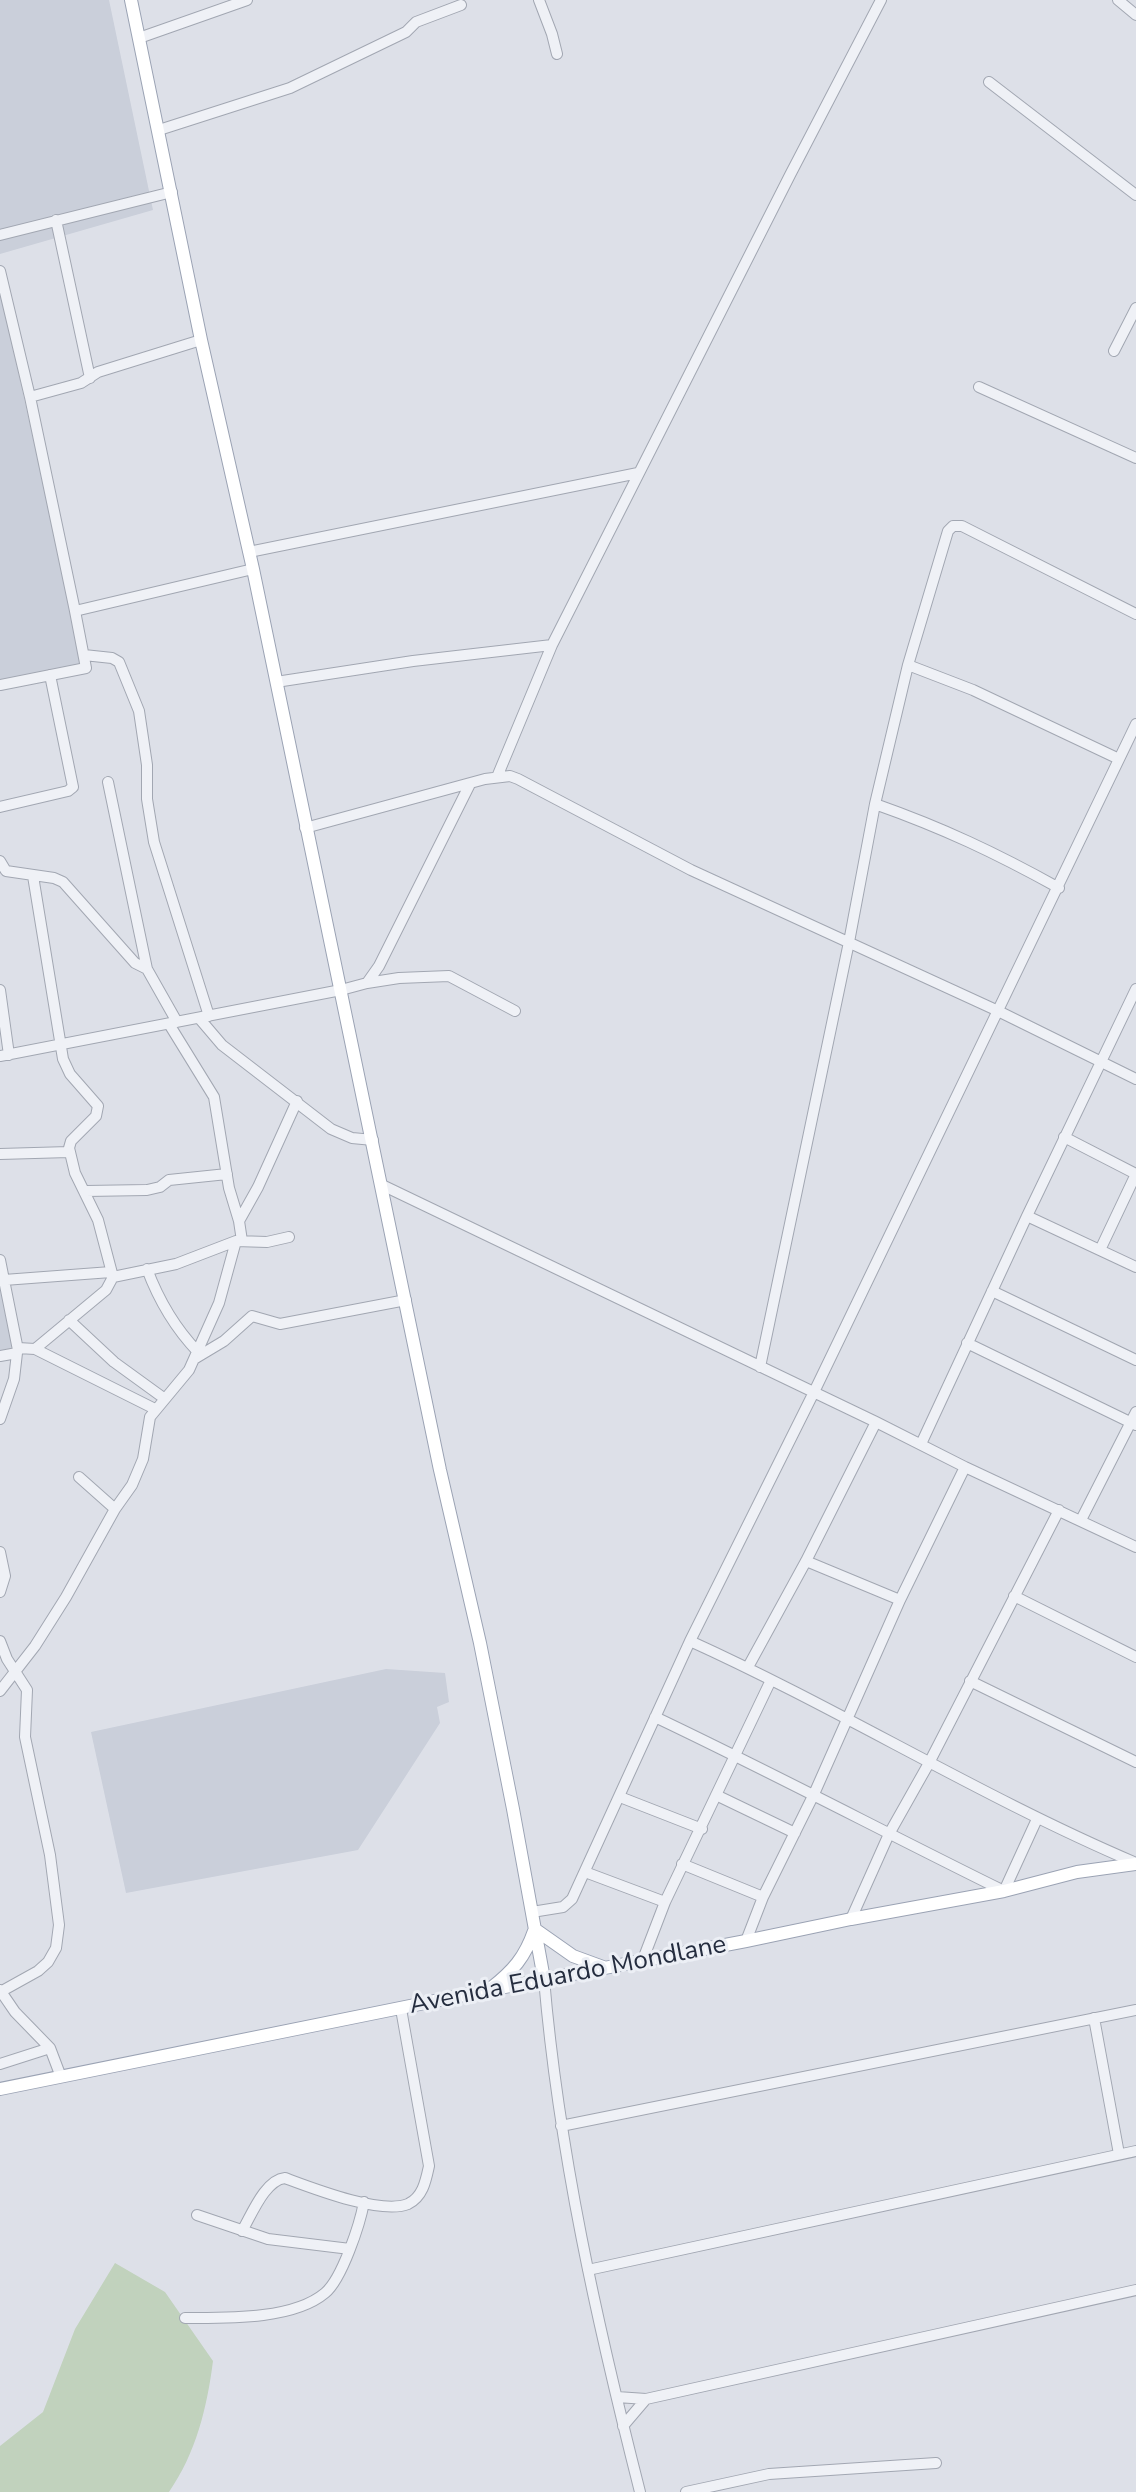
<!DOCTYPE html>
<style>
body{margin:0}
canvas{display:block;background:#dde0e8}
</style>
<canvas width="1136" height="2492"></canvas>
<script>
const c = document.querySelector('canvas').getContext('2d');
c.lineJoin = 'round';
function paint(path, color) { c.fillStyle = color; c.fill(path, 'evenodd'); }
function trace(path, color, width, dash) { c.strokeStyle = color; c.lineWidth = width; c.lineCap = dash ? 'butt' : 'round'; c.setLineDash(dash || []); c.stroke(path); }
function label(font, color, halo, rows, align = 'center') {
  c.font = font + ' "Nunito Sans",sans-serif'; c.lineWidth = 6; c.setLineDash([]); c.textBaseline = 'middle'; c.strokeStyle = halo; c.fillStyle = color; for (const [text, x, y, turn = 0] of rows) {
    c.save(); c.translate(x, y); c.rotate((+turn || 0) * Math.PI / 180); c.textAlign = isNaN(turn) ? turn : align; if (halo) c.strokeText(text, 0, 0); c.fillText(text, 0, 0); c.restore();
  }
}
const built = new Path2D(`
 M0,0H109L153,210L0,254Z
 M0,290L85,672L0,691Z
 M0,1284L16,1356L0,1359Z
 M386,1669L445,1673L449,1702L437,1707L440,1723L358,1850L126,1893L91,1732Z`);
const green = new Path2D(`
 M115,2263L165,2292L213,2361C207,2408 196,2453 169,2492H0V2446L43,2412L75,2329Z`);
const minor = new Path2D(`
 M539,0L552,34L557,54
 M1118,0L1136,15
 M139,38L247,0
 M989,82L1136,195
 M159,130L290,88L406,32L416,22L461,5
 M56,220L90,378
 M0,235L172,192
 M0,271L30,397L75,611L253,569
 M1114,351L1136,308
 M979,387L1136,458
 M30,397L81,383L98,372L201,340
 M249,552L638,473
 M84,655L112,658L119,662L139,711L147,765V799L154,842L209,1016
 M908,665L973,690L1119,759
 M276,682L413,661L552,645
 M0,685L86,668L75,611
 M497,777L552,645L790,175L881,0
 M108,782L147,969L177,1022
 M875,804C943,828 996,853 1059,888
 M0,807L68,791L73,787L50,675
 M305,828L485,779L510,776L518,779L691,870L996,1010L1136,1079
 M0,861L6,871L54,878L63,882L135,963L147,969
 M33,876L63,1059L70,1074L98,1106L96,1116L71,1141L69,1148L75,1173L98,1220L113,1277L106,1290L35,1349
 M367,983L399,978L449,976L515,1011
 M0,990L9,1055
 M199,1018L222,1045L331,1129L352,1138L373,1140
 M169,1024L214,1097L229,1188L239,1221L242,1241
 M0,1056L341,990L367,983L379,966L470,784
 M1064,1137L1136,1174L1100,1250
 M0,1154L69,1152
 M382,1185L876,1422L965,1467L1136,1547
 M86,1191L147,1190L160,1187L169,1180L227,1174
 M1027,1216L1136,1267
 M239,1221L258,1187L297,1101
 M0,1260L18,1350L17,1353L0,1356
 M147,1269C159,1301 174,1327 198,1352
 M113,1277L176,1264L236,1241L267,1242L289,1237
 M4,1280L111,1272
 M992,1291L1136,1360
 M69,1320L114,1362L165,1399
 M967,1343L1136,1425
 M18,1348L35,1349L155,1409
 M194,1359L224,1341L252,1316L280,1324L406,1300
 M760,1367L849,942L875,804L908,665L948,531L953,526H962L1136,614
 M0,1419L14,1379L17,1353
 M921,1444L1027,1216L1136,989
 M79,1477L115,1509
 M1081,1520L1136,1412
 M0,1552L5,1576L0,1592
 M806,1561L900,1600
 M1014,1596L1136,1657
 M0,1641L7,1659L27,1690L25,1737L50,1855L59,1925L56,1948L48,1962L38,1971L2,1991
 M690,1641C842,1710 983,1798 1136,1863
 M748,1667L806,1561L876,1422
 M970,1681L1136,1762
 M0,1691L35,1646L66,1597L115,1509L132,1485L143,1459L150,1417L189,1370L219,1303L236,1241
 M655,1717C773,1773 888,1834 1004,1891L1037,1819
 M716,1795L795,1833
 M620,1797L702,1829
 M682,1864L763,1897
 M585,1872L665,1902
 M532,1912L563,1907L572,1899L690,1641L814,1392L1136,724
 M851,1919L889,1834L929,1763L1059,1510
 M746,1941L763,1897L814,1794L900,1600L965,1467
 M642,1962L665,1902L771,1680
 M544,1979C559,2153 597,2323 640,2492
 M0,1990L15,2012L50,2048L61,2077
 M1094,2018L1119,2154
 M0,2064L50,2048
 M561,2126L1136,2010
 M197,2215L268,2239L350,2249
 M242,2231C252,2214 265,2180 285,2178C312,2188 381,2215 408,2204C423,2197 426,2180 429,2166L401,2009
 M588,2270L1136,2151
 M185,2318C226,2318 293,2320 325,2293C342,2279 360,2224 364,2202
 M617,2397L646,2399L1136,2290
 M623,2426L646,2399
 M686,2492L769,2474L936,2463`);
const major = new Path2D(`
 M131,0L201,340L253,569L440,1470L480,1643L513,1809L544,1979
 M536,1930L573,1956L603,1967
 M491,1988C513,1971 525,1957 534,1931
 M0,2089L489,1990L746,1941L851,1919L1004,1891L1077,1872L1136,1864`);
const streetNames = [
 ["Avenida Eduardo Mondlane",568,1976,-11]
];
paint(built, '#cacfda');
paint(green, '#c1d2bd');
trace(minor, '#a2a7b2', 12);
trace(major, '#9ba3b4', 14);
trace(minor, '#eff1f6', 10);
trace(major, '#fff', 12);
label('26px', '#252d3f', '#eceff5', streetNames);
</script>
